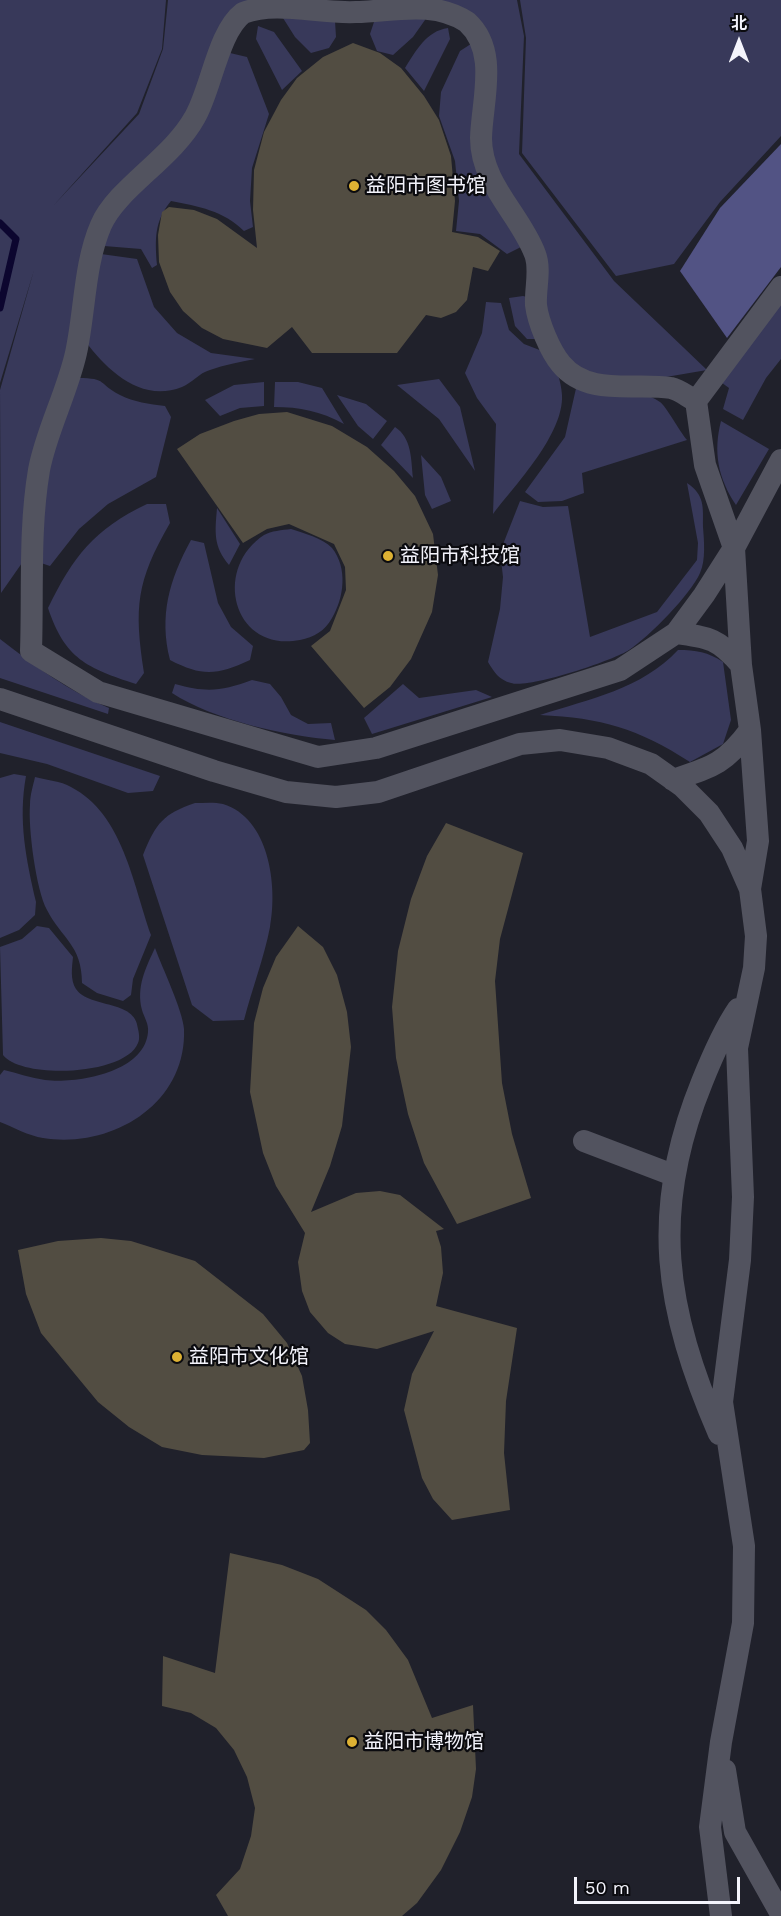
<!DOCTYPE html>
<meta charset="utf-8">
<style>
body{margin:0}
#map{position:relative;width:781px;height:1916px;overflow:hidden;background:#20212b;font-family:"Work Sans","Noto Sans SC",sans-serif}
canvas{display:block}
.north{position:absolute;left:709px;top:12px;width:60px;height:60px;-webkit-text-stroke:4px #0b0b0f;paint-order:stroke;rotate:0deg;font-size:16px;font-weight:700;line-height:24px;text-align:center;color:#f4f4fc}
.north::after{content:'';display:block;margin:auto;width:21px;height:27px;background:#f4f4fc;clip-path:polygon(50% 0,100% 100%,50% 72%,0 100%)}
.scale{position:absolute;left:574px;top:1877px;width:166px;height:27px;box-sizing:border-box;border:3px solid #f4f4fc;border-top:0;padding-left:8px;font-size:18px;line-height:21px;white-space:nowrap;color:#f4f4fc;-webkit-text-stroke:4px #0b0b0f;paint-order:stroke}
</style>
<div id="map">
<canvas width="781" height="1916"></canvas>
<div class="north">北</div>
<div class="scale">50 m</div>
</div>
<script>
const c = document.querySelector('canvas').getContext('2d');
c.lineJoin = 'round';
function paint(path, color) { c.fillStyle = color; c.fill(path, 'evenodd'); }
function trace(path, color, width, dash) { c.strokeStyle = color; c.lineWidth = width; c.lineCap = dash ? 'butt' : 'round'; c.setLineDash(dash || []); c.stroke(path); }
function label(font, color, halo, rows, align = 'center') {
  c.font = font + ' "Work Sans","Noto Sans SC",sans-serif'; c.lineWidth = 4.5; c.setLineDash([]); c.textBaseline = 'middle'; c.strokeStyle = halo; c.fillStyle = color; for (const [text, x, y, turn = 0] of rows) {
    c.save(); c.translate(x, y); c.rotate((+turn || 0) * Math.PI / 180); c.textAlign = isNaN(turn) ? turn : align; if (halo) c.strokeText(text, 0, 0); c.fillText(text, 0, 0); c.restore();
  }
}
const green = new Path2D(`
 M0,0H166L162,49L137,113L53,206L139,114L163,49L168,0H253L194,107L99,216L22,563L1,593L0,390L34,270L0,383Z
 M440,0H517L524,36L519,154L614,281L707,370L666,377L609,380L576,368L552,336L488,147L494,59Z
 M520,0H781V136L720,202L674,264L616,276L522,153L526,38Z
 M421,11L425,20L413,37L393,55L377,51L370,34L374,22Z
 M283,18L335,21L336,37L329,48L311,53L295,37Z
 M258,26L274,32L302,71L282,90L256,39Z
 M448,28L450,39L424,91L405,68C416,51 426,31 448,28Z
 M474,42L483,66L476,134L523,246L507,254L480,234L456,231L459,201L455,161L439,116L441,92L460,51Z
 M230,53L247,57L269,114L252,168L250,201L253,227L244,231C224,211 198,206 171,201C154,221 155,240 157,265L152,268L141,249L104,246L109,225Z
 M101,254L137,259L154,307L177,333L211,353L255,359C240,362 224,365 210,370C199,373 192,383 182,387C141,403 108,371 85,341Z
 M523,296L531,298L539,339H527L515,326L509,298Z
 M486,302L501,303L509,330L524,344L550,354C556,368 561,380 562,395C564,434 516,484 493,514L496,424L477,398L465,373L482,333Z
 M781,302V359L766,378L743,420L723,409L729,388L718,380Z
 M78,378C108,378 98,384 120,395C134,402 149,404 165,406L171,417L156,477L108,504L79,529L50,566L41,563L46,471Z
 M439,379L460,407L475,471L439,419L397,385Z
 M264,382V406L240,408L220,416L205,400L234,385Z
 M275,382H298L322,388L344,424C320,411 300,407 274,407Z
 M577,384C602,388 638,387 660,402C666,406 680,432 687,440L582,473L584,493L562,501L538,502L525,492L565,437Z
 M337,395L366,404L387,421L373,439L358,426Z
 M721,421L769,449L736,505C718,478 713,452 721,421Z
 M395,427C412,438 411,459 413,478L381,445Z
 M421,455L441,477L451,501L432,509L425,495Z
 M687,483C705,495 703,507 703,527C704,540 706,560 700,573C691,594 649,637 629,650C612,661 528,689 511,683C499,680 494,672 488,662L500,609L503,577L500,552L520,501L543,507L568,506L590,637L657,612L697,560L698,543Z
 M147,504H166L170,523C136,582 134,607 144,673L136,684C87,668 65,659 48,608C73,557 94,529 147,504Z
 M217,508L240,544L229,565C213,546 215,532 217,508Z
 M291,529C303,533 323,538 332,548C348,568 344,598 332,618C325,631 314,637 300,640C233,653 212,569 264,535C271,531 282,530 291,529Z
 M191,540L204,543L218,603L231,627L253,646L250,660C217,675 203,677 170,660C159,616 169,580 191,540Z
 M0,639C35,666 68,691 109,708L108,714L0,678Z
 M678,650C696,650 708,652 723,662L731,720L723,744L690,762C637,728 602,718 540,715C589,699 642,689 678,650Z
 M252,680L270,684L281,697L291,715L308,724L331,723L335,740C286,736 213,720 172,693L175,684C207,693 222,691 252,680Z
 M403,684L419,698L476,690L492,697L372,734L364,718Z
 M0,722L160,776L153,791L128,793L47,764L0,753Z
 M14,774L26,776C18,820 26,859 36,902L35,915L19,930L0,938V778Z
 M35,777C46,780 61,781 71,787C123,814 133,884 151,935L133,979L131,995L123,1001L97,993L82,983C82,945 62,939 47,910C36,890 28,827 30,805C30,795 33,786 35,777Z
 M195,803C204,803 215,802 223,804C269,818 278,885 270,927C264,958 252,989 244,1020L213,1021L192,1005L143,855C156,823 163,814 195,803Z
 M37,926L49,928L73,957C72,967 70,980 76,989C90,1009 136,999 138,1029C139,1033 140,1039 138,1043C126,1075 23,1080 3,1055L0,947L22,939Z
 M155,948C162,967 183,1011 184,1029C187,1104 112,1149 43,1138C29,1136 13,1127 0,1122V1075L4,1070C17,1073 31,1078 45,1080C78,1084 145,1072 148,1032C149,1024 144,1017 142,1010C136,987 146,967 155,948Z`);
const forest = new Path2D(`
 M781,144V267L727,338L680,271L720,208Z`);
const stream = new Path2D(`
 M0,223L16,239L0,308`);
const building = new Path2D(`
 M353,43L380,53L401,68L424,96L439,120L451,156L455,201L452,232L478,237L500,251L488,271L473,267L467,300L456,312L441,318L426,315L397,353H312L292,327L267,348L223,339L202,328L183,311L170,292L159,262L158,235L162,212L169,207L194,210L217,219L257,248L253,210L254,170L264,132L281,100L297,78L323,57Z
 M287,412L332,426L367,447L394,471L415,496L433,534L438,575L432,612L411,659L390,687L364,708L311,646L330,631L346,590L345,567L334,544L289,524L267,529L243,543L177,449L200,434L234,421L259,414Z
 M446,823L523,853L500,939L495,981L502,1083L512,1134L531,1198L457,1224L424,1163L408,1114L396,1058L392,1007L398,951L411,899L427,856Z
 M298,926L323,947L337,975L347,1012L351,1047L342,1126L330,1166L311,1212L356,1193L380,1191L400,1195L444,1229L436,1231L441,1247L443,1273L436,1306L517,1328L506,1401L504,1453L510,1510L452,1520L433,1499L422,1478L404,1410L412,1374L434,1331L377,1349L345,1344L328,1333L310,1312L302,1291L298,1262L305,1233L276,1186L263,1153L250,1092L254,1023L263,988L276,957Z
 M101,1238L131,1241L195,1261L263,1314L287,1343L302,1376L308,1410L310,1443L304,1450L264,1458L202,1455L162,1447L129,1427L98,1402L41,1333L26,1294L18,1250L58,1241Z
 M230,1553L282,1565L318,1579L366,1610L386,1630L408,1660L432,1718L473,1705L476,1769L472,1797L460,1832L441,1870L417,1903L402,1916H228L216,1895L240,1869L251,1836L255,1808L247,1777L234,1750L216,1728L191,1713L162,1706L163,1656L215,1673Z`);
const minor = new Path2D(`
 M696,401L781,287
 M676,633C709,637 719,639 741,665
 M0,699L214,771L286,792L336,797L378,792L520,744L560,740L608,748L651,764L682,786L709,813L732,848L750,889L756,936L754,968L737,1048L743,1197L740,1260L722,1402L744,1546L743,1623L721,1742L710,1827L721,1916
 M673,780C712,767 725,764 750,730
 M750,889L758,841L750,730L741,665L734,548L705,465L696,401C688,397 680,390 671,388C636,382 588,397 561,364C550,351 538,322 536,305C535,289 541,269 535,254C520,214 481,184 481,138C482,100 499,51 467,22C433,0 395,11 356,12C319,14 277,0 243,13C218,32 211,90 195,117C172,159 117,188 101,225C84,264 85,312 76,353C67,393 46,432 39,470C29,529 33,591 31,651L98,692L318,757L376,748L620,670L676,633L704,595L734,548L781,460
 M584,1141L673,1175
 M719,1434C665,1309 649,1212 702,1082C712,1057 723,1031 738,1009
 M725,1770L735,1832L781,1914`);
const markers = [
 [354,186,6,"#ddb133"],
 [388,556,6,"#ddb133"],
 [177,1357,6,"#ddb133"],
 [352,1742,6,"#ddb133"]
];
const poiNames = [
 ["益阳市图书馆",366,186],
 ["益阳市科技馆",400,556],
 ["益阳市文化馆",189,1357],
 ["益阳市博物馆",364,1742]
];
paint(green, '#38395a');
paint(forest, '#525384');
trace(stream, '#0c062f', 7);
paint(building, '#524d42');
trace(minor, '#52535f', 22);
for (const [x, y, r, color] of markers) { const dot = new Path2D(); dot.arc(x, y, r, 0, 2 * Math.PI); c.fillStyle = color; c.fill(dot); trace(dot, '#0b0b0f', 2); }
label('20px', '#f4f4fc', '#0b0b0f', poiNames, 'left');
</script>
